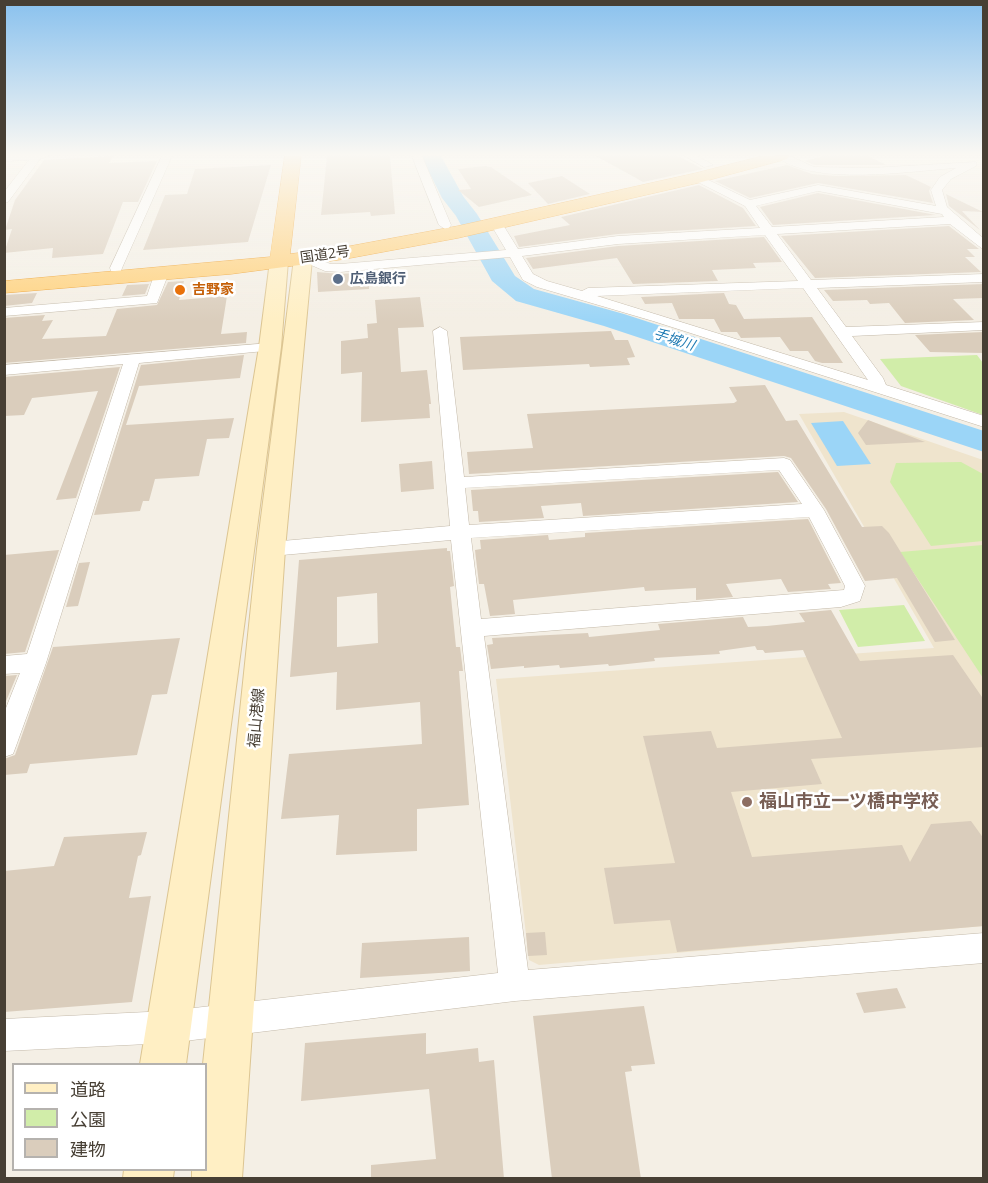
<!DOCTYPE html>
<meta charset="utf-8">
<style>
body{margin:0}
#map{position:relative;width:988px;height:1183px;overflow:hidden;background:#f4efe5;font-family:"Open Sans","Noto Sans JP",sans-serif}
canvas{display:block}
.frame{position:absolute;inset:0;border:6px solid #473f34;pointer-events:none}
.legend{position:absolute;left:12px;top:1063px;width:195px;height:108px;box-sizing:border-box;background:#fff;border:2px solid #b5b2ae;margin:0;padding:8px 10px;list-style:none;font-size:18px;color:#473f34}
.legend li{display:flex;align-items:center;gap:12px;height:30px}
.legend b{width:30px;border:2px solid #b5b2ae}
</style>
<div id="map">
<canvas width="988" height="1183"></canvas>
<div class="frame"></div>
<ul class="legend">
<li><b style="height:8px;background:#ffefc4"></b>道路</li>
<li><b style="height:16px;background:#d1eda9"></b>公園</li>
<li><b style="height:16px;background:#dacdbc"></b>建物</li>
</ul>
</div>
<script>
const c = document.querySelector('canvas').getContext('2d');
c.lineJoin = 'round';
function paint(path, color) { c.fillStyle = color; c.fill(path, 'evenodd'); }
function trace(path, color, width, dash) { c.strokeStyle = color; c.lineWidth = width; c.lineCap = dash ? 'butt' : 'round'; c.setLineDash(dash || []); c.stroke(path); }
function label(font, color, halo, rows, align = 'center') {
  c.font = font + ' "Open Sans","Noto Sans JP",sans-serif'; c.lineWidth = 5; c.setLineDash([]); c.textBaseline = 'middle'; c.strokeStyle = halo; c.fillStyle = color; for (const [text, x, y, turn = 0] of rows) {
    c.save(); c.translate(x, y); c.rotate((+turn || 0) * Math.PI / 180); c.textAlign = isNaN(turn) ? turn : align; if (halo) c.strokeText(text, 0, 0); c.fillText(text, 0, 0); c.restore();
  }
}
const education = new Path2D(`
 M844,412L983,460V926L539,965L529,960L496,679L934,648L799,414Z`);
const green = new Path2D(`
 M977,355L983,363V415L901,386L880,359Z
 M961,462L983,474V541L931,546L890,482L896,463Z
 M983,545V678L900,552Z
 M904,605L925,641L858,647L839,610Z`);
const water = new Path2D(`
 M843,421L871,464L837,466L811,423Z`);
const river = new Path2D(`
 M421,156H441L463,196L477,214L515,276L534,289L624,314L984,431V452L604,326L516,301L492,281L456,216L442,198Z`);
const building = new Path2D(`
 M113,156L109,163L157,161L138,202H123L103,254L52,258L53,248L4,253L12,229L5,230L15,200L44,160Z
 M327,156H390L395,214L371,216L370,212L321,215Z
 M596,156H678L703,169L643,182Z
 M824,156H868L886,165H815L805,161Z
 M271,165L248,242L143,250L165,195L187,194L195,169Z
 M787,165L812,174L836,176L906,175L931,187L929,191L933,203L818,183L750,198L715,181Z
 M485,166L491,167L532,195L479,207L458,190L471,189L458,169Z
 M562,176L590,194L548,204L528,183Z
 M699,185L743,208L756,226L618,234L519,247L514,236L570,225L561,217Z
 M818,193L936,215L773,225L760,207Z
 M946,194L983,212L962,211L980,230L949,206Z
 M949,226L979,249H967L975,257H965L981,272L815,278L781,236Z
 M764,237L782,262L753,263L756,268L712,270L718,281L633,284L617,258L533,269L526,258L618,246Z
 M317,272L340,274L368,272L369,289L318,292Z
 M184,281L179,300L227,296L221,334L247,332L246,343L4,363V318L45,315L42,321L53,320L42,339L106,336L117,309L157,305L168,282Z
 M149,284L145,294L122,296L127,285Z
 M984,284V298L953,299L974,320L905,323L889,303L870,304L867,300L833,301L824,290Z
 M37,293L32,303L4,306V295Z
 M724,293L729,304L736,305L744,319L812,317L843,363H822L815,361L808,351H790L780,337L741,338L737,332H721L714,319H679L672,303L645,304L641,297Z
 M420,297L424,327L398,328L401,372L427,370L431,404H429L430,418L361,422L362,372L341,374V341L368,338L367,324L377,323L375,300Z
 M611,331L615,340H628L635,357L627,358L630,365L590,367L589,364L463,370L460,337Z
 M984,332V353L930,352L915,335Z
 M244,355L240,378L139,386L126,425L234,418L229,438L207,439L199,476L155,479L149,501H143L140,511L94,515L141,365Z
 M120,367L76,498L56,500L98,391L32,398L24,415L4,416V377Z
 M765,385L786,421L797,420L862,527L882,526L889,533L955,640L935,642L897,578L865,581L826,509L791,458L784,456L469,474L467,452L533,448L527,414L734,403L737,401L729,387Z
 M868,420L925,442L866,445L858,433Z
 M432,461L434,489L401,492L399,464Z
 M778,472L798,502L583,516L581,503L541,506L544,518L479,522L478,511H473L471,490Z
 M808,519L841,583L828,584L831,589L788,592L781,579L726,584L733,597L696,600V588L645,591L644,587L513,600L515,614L490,616L484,584H479L475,550L481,549L480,540L548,535L549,540L585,537V533Z
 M447,548V551H450L454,586L450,587L456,647H460L463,671H459L469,805L417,809V851L336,855L339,815L281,819L289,754L422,744L420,702L336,710L337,672L290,677L299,560ZM377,593L378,643L337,647V597Z
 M59,550L25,652L4,654V555Z
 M90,562L78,606L66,607L79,563Z
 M831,610L860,661L953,655L984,700V747L811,759L822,784L731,792L752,857L902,845L910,862L931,824L971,821L984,839V926L677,952L670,920L614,924L604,868L675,863L643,736L711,731L717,748L842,738L803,650L765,653L763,650H757L755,646L719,651L720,654L654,658L655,661L609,666L608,664L560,668L559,665L524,668V666L491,669L487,645L493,644L492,638L588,633L589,637L660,630L658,624L743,617L748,627L767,626L805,622L799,613Z
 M180,638L167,694L152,695L137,755L30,764L27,773L4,775V759L15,755L53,647Z
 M17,675L4,706V676Z
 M147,832L141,855L138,856L129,898L151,896L132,1002L4,1012V871L54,866L64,837Z
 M545,932L547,955L528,956L526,933Z
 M469,937L470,971L360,978L362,943Z
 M897,988L906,1008L864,1013L856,993Z
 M644,1006L655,1064L631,1066L632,1071L625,1072L641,1179H552L533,1016Z
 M426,1033V1054L478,1048L479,1062L494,1060L504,1179H371V1165L436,1159L429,1089L301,1101L305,1043Z`);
const minor = new Path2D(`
 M4,156H49L40,159L8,202L4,203V192L29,160L4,161Z
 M162,156H172L122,268L121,271H111L110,268Z
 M412,156H422L451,225L449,228L445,229L439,225Z
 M685,156H698L713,165L704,167Z
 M776,156H790L814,167L870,168L976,162V166L951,179L942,190L947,207L984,239V250L950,224L777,234L811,280L984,274V282L817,288L846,327L984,322V330L852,336L883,378L886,385L984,416V427L653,321L537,287L523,280L510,257L340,272L325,271L297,259L303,255L331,264H340L506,250L490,223L496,219L500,220L518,249L618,236L760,228L745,206L694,180L693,178L698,175L750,200L818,185L936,206L931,190L940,177L956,168C910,171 812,187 776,156ZM818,191L942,214L944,217L772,227L756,206ZM765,235L798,281L588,288L582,291L547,281L533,274L522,256L618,244ZM803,288L868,380L597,296Z
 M161,271L168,275L157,303L4,316V308L147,296L154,275Z
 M440,327L447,331L464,477L784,458L790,460L824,510L865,586L860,601L841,607L484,636L528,970L984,933V963L515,1001L168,1043L4,1051V1019L168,1011L498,973L451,540L271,556L264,554L261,549L264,544L271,542L450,526L433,331ZM779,470L802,504L469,525L465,488ZM809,517L845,586L844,590L481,619L471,538Z
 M270,343L275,344L277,347L275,350L139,363L46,663L16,746L13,754L4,757V713L20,673L4,674V656L27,654L123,364L4,375V365Z`);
const secondary = new Path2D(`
 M303,254L309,255L312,259L285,549L242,1178H192V1170H206V1064H203L257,549L294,259L297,255Z
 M279,256L285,257L288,261L281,347L186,1064H140L259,347L270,261L273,257Z
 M124,1170H174L173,1178H123Z`);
const trunk = new Path2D(`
 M285,156H301L290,254L345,247L458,226L696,173L762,156H789L787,159L698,183L458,238L345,259L231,274L4,293V281L270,257Z`);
const markers = [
 [338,279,6,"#5c6f8a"],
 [180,290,6,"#e8710a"],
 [747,802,6,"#8d6e63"]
];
const farStreetnames = [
 ["国道2号",325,255,-8]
];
const farServicenames = [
 ["広島銀行",350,279]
];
const farFoodnames = [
 ["吉野家",192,290]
];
const farWaternames = [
 ["手城川",674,340,18]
];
const streetNames = [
 ["福山港線",257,718,-85]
];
const nearEducationnames = [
 ["福山市立一ツ橋中学校",759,802]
];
paint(education, '#efe4cd');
paint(green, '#d1eda9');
paint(water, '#9bd5f7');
paint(river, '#9bd5f7');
paint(building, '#dacdbc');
trace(minor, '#c3b9a9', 1);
trace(secondary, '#dcc592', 2);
trace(trunk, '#ec9c27', 1);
paint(minor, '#fff');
paint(secondary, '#ffefc4');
paint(trunk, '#ffd17c');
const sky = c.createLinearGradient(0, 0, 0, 322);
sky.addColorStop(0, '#89c1ee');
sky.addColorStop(0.48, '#faf8f3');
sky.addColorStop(1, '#faf8f300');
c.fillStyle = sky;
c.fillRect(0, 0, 988, 322);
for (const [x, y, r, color] of markers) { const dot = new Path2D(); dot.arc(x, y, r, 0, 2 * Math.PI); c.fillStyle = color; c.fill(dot); trace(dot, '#fff', 2); }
label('14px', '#473f34', '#fff', farStreetnames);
label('bold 14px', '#4e5e75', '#fff', farServicenames, 'left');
label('bold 14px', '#c56008', '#fff', farFoodnames, 'left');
label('italic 14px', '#227cb4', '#fff', farWaternames);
label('15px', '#473f34', '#fff', streetNames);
label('bold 18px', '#785e54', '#fff', nearEducationnames, 'left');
</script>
